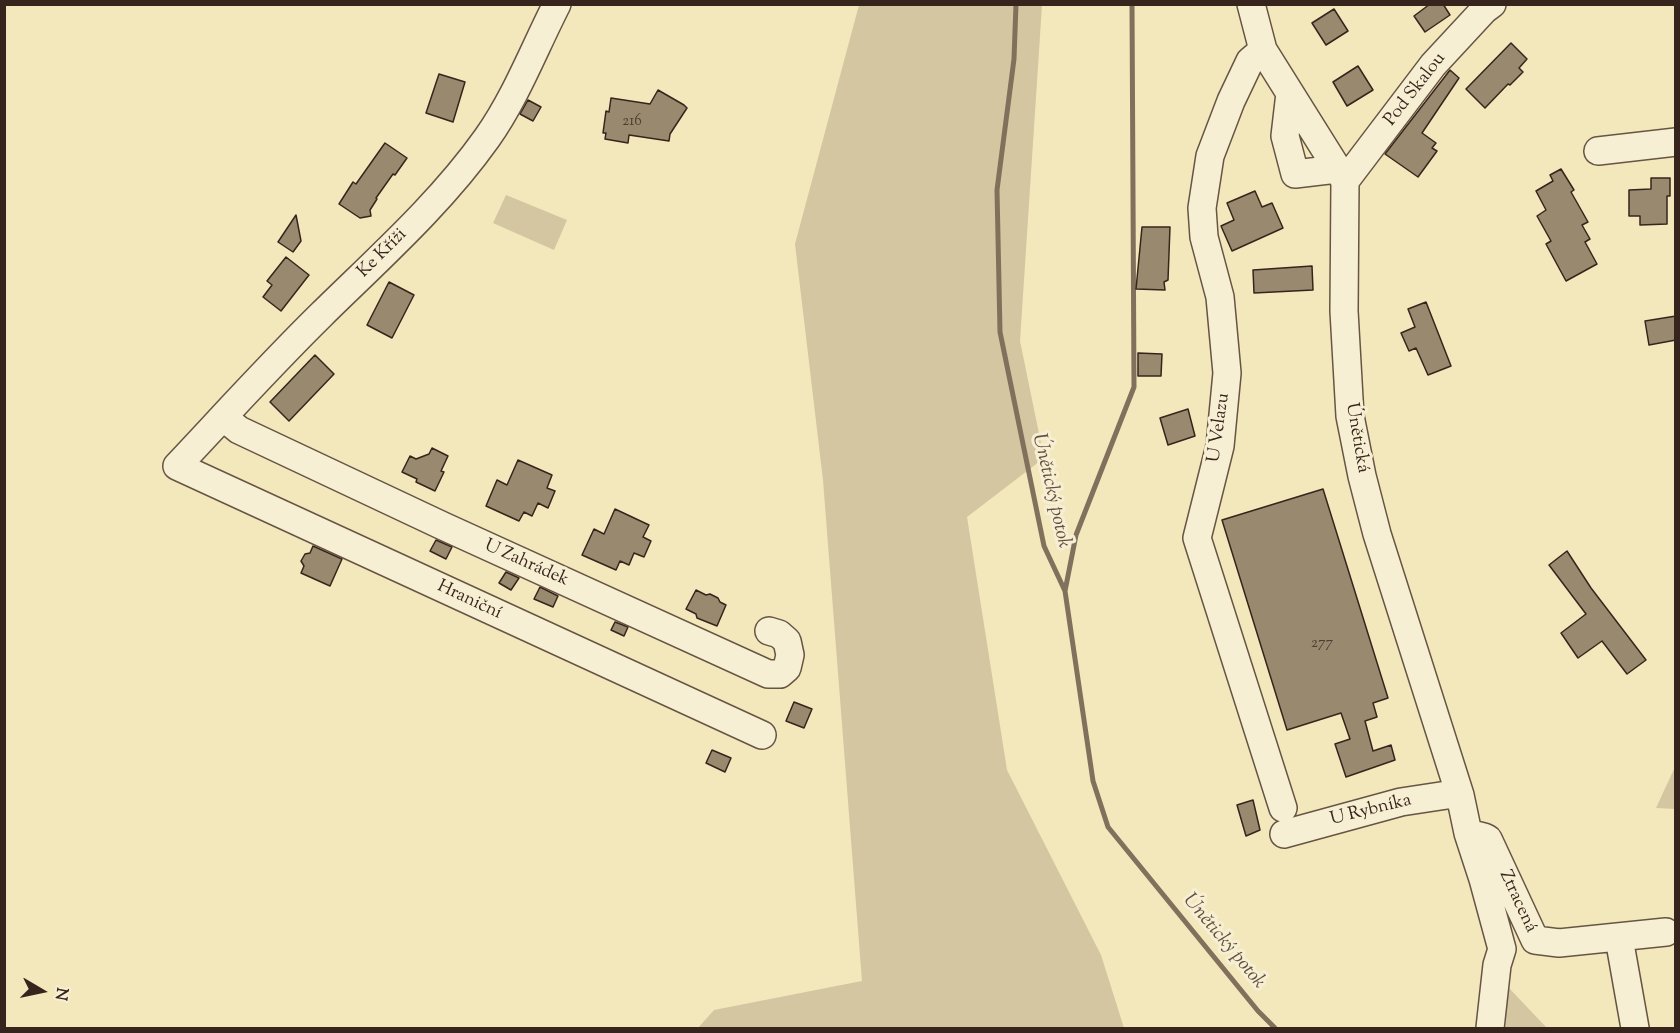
<!DOCTYPE html>
<meta charset="utf-8">
<style>
body{margin:0}
#map{position:relative;width:1680px;height:1033px;overflow:hidden;background:#f3e7bc;font-family:"Sorts Mill Goudy",serif}
canvas{display:block}
.frame{position:absolute;inset:0;border:6px solid #37241c;pointer-events:none}
.north{position:absolute;left:12px;top:961px;width:60px;height:60px;-webkit-text-stroke:4px #f7efd3;paint-order:stroke;rotate:99deg;font-size:16px;font-weight:700;line-height:24px;text-align:center;color:#37241c}
.north::after{content:'';display:block;margin:auto;width:21px;height:27px;background:#37241c;clip-path:polygon(50% 0,100% 100%,50% 72%,0 100%)}
</style>
<div id="map">
<canvas width="1680" height="1033"></canvas>
<div class="frame"></div>
<div class="north">N</div>
</div>
<script>
const c = document.querySelector('canvas').getContext('2d');
c.lineJoin = 'round';
function paint(path, color) { c.fillStyle = color; c.fill(path, 'evenodd'); }
function trace(path, color, width, dash) { c.strokeStyle = color; c.lineWidth = width; c.lineCap = dash ? 'butt' : 'round'; c.setLineDash(dash || []); c.stroke(path); }
function label(font, color, halo, rows, align = 'center') {
  c.font = font + ' "Sorts Mill Goudy",serif'; c.lineWidth = 6; c.setLineDash([]); c.textBaseline = 'middle'; c.strokeStyle = halo; c.fillStyle = color; for (const [text, x, y, turn = 0] of rows) {
    c.save(); c.translate(x, y); c.rotate((+turn || 0) * Math.PI / 180); c.textAlign = isNaN(turn) ? turn : align; if (halo) c.strokeText(text, 0, 0); c.fillText(text, 0, 0); c.restore();
  }
}
const green = new Path2D(`
 M859,5H1042L1020,341L1044,458L967,517L1007,770L1101,955L1124,1028H698L714,1010L862,981L823,480L795,244Z
 M506,195L567,220L554,250L493,223Z
 M1675,767V809L1656,808Z
 M1508,987L1546,1027L1547,1028H1505Z`);
const stream = new Path2D(`
 M1016,4L1014,59L997,190L1000,332L1044,546L1065,591L1093,781L1108,827L1258,1011L1275,1028
 M1065,591L1076,535L1134,387L1132,4`);
const building = new Path2D(`
 M1430,4H1443L1450,15L1425,32L1414,16Z
 M1334,9L1348,31L1326,45L1312,23Z
 M1511,43L1527,59L1519,68L1523,72L1510,85L1508,84L1485,108L1466,89Z
 M1358,66L1373,90L1347,106L1333,82Z
 M1450,70L1459,78L1422,133L1436,143L1432,148L1437,151L1418,177L1385,154Z
 M439,74L465,82L453,122L426,113Z
 M658,90L684,105L687,108L670,134L669,141L629,135L628,143L605,139L606,133H603L606,111L609,112L611,98L650,104Z
 M528,100L541,107L533,121L520,114Z
 M385,143L407,158L395,175L393,174L376,198L377,199L370,210L371,216L360,218L339,204L353,182L356,184Z
 M1561,169L1574,190L1571,192L1588,222L1582,225L1590,239L1585,242L1597,264L1566,281L1546,244L1551,241L1537,216L1546,210L1536,191L1553,181L1550,175Z
 M1651,178H1670V196H1667V224L1640,225V216H1629V190L1651,189Z
 M1255,191L1262,207L1272,203L1283,228L1232,251L1221,226L1234,220L1227,203Z
 M296,215L301,241L293,252L278,242Z
 M1142,227H1170L1168,280L1164,282L1165,290L1136,289Z
 M286,257L309,275L281,311L263,297L272,285L267,281Z
 M1312,266L1313,290L1254,293L1253,270Z
 M389,282L414,295L392,338L367,325Z
 M1426,302L1451,366L1428,375L1416,348L1409,351L1401,333L1415,327L1408,309Z
 M1676,316V340L1649,345L1645,321Z
 M1138,353L1162,354L1161,376H1138Z
 M315,355L334,374L289,421L270,402Z
 M1188,409L1195,436L1168,445L1160,418Z
 M432,448L448,456L441,471L444,472L435,491L416,482L417,479L402,472L410,456L416,459L429,454Z
 M518,460L552,475L547,488L555,491L548,508L538,503L532,516L524,512L519,521L486,506L497,480L507,485Z
 M1323,489L1388,698L1373,703L1377,717L1365,721L1373,751L1391,745L1395,760L1346,777L1335,744L1350,739L1341,713L1287,730L1222,520Z
 M615,509L649,525L643,537L651,541L644,557L634,553L629,565L620,561L616,570L582,555L594,529L604,534Z
 M436,540L452,547L446,559L430,551Z
 M313,546L342,559L330,586L301,573L304,566L301,561L305,554L310,553Z
 M1567,551L1591,588L1646,660L1627,674L1602,641L1578,658L1561,633L1586,614L1549,565Z
 M506,572L519,578L511,590L499,583Z
 M540,587L558,596L553,607L534,599Z
 M696,590L706,595L710,594L718,598L720,602L726,605L717,626L697,618L696,614L686,609Z
 M615,622L628,627L624,636L611,630Z
 M794,702L812,709L804,728L786,721Z
 M712,750L731,758L725,772L706,763Z
 M1253,800L1260,830L1246,836L1237,805Z`);
const minor = new Path2D(`
 M557,4C534,49 516,97 487,138C441,203 378,259 322,314C272,363 225,415 177,466L762,735
 M1251,4L1263,50L1345,181L1344,311L1350,416L1362,476L1377,534L1460,795L1468,833L1483,879L1502,949L1497,965L1490,1028
 M1263,50L1250,61L1231,101L1210,156L1202,208L1204,237L1220,297L1227,373L1220,446L1197,538L1283,808
 M1290,93L1285,136L1295,174L1337,169
 M1598,151L1676,142
 M1345,181L1433,65L1484,10L1492,4
 M223,417L239,430L443,526L768,674H780L787,668L790,655L787,641L779,634L769,631
 M1468,833L1484,837L1488,839L1535,940L1559,943L1666,932
 M1284,834L1401,802L1447,795H1460
 M1619,938L1635,1028`);
const numberNames = [
 ["216",632,122],
 ["277",1322,644]
];
const streetNames = [
 ["Pod Skalou",1416,90,-52],
 ["Ke Kříži",383,254,-45],
 ["U Velazu",1220,428,-82],
 ["Únětická",1356,438,80],
 ["U Zahrádek",526,564,24],
 ["Hraniční",469,601,25],
 ["U Rybníka",1371,811,-14],
 ["Ztracená",1517,902,65]
];
const waterNames = [
 ["Únětický potok",1050,491,77],
 ["Únětický potok",1223,942,50]
];
paint(green, '#d3c6a1');
trace(stream, '#81715c', 5);
paint(building, '#99896f');
trace(building, '#37241c', 1.5);
trace(minor, '#654', 30);
trace(minor, '#f7efd3', 27);
label('15px', '#503d31', null, numberNames);
label('18px', '#37241c', '#f7efd3', streetNames);
label('italic 20px', '#625141', '#f7efd3', waterNames);
</script>
